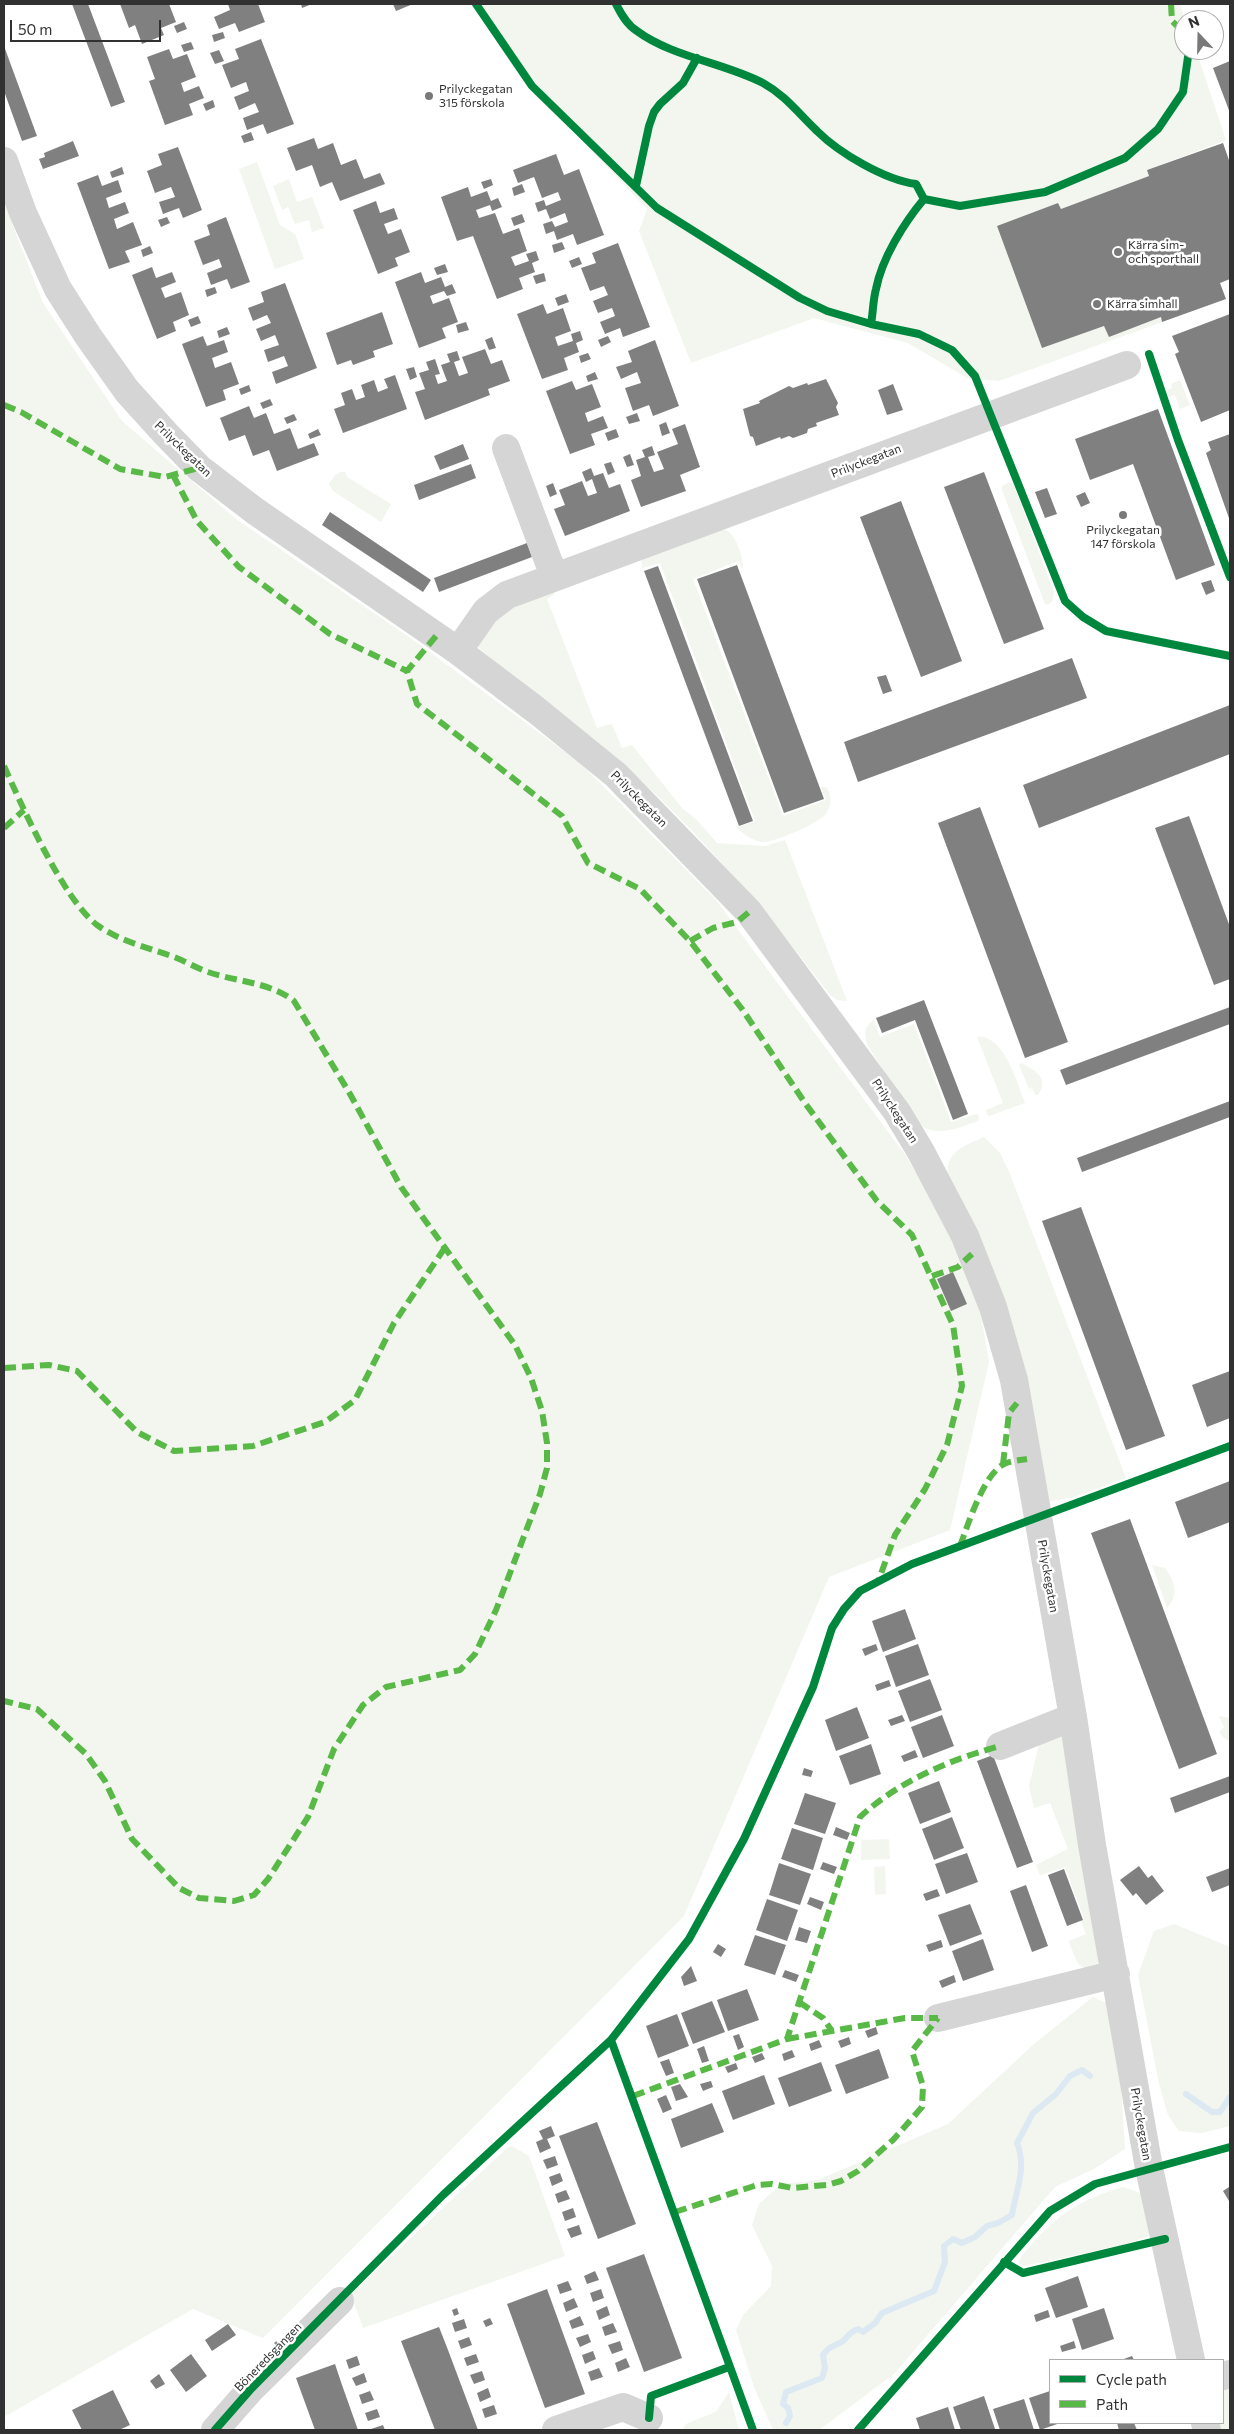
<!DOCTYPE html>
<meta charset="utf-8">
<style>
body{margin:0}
#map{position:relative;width:1234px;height:2434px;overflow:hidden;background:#fff;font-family:Commissioner,sans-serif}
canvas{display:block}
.frame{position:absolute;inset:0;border:5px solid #313131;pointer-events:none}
.legend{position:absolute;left:1049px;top:2359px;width:175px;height:65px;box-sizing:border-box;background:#fff;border:1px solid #adadad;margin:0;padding:6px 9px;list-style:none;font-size:15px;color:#313131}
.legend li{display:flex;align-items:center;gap:10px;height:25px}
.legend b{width:25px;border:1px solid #adadad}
.north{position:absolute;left:1174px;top:10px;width:50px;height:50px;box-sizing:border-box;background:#fff;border:1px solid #adadad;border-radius:50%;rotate:339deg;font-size:14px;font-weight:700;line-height:20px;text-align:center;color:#313131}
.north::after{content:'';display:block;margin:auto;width:18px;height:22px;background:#797979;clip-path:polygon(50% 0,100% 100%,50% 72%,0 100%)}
.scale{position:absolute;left:10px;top:20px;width:151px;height:22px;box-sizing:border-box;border:2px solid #313131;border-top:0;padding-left:6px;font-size:15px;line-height:18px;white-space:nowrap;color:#313131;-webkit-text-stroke:4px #fff;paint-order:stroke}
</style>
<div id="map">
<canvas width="1234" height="2434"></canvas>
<div class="frame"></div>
<ul class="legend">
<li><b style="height:6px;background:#00873e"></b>Cycle path</li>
<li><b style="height:6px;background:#58b947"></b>Path</li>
</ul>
<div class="north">N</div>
<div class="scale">50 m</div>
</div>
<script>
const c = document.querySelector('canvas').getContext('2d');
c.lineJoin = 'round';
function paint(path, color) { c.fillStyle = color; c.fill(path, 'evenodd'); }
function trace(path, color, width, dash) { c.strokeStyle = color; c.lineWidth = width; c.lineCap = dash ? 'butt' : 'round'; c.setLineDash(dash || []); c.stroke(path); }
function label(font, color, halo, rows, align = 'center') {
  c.font = font + ' Commissioner,sans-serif'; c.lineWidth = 5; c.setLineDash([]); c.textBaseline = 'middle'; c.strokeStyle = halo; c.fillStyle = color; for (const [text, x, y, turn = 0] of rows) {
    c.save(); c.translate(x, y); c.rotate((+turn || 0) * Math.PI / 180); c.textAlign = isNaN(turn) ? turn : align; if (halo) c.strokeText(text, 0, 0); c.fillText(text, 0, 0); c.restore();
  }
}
const green = new Path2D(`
 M471,4H1180L1185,20L1184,50H1196L1226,140L1147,170L1149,176L1061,209L1058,203L997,226L1042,348L1104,326L1109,336L1161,317L1162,322L999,381L967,378L908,343L814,318L691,363L639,231L647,209L576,134L536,97Z
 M257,162L280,225L295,234L304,259L275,269L239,169Z
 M289,179L297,202L312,197L324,228L312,232L309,220L295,224L288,207L282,210L273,186Z
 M4,203L43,303L122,421L236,519L419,644L580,763L716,900L906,1156L972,1262L989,1362L950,1530L829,1577L684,1916L263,2338L193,2309L4,2417Z
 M1180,380L1190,405L1180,409L1175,395L1168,397L1165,391L1172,388L1171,384Z
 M341,472H345L347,477L391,504L381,522L333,491L329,484L335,475Z
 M1009,482L1013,483L1054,592L1052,602L1047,605L1044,602L1002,490V486Z
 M724,529C736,533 744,559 743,570L738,561L693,579L783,816L826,800L821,787H826C832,795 832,807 825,815C816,824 774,843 762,842C752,841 742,833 735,826L739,827L755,821L660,563L642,568L641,558Z
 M554,592L555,594L547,599L597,728L612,724L622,748L632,745L682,808L697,820L717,843L765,846L785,840L847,1001L837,1000L830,995C766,911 697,829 617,759C573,719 522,687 478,647C482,615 529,601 554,592Z
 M874,1020L880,1037L914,1024L951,1122L977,1114L979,1116L978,1121C958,1128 938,1138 918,1124L868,1046C864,1036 863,1026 874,1020Z
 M977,1037C1004,1034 1017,1083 1025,1103L989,1116L987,1115L986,1110L1003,1103Z
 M1021,1063C1035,1070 1050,1078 1038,1095H1035L1032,1088L1029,1089L1019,1065Z
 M984,1137L1000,1153L1010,1174L1126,1478L1074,1497L1047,1502L948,1175C945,1151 966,1145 984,1137Z
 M1152,1565L1165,1568C1175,1580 1179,1597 1167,1608Z
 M1219,1716L1230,1718V1741L1224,1738L1219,1732L1224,1727Z
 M1061,1735L1064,1737L1099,1964L1086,1969L1078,1964L1070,1945L1069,1941L1086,1934L1081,1921L1084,1919L1065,1867L1040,1875L1036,1865L1068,1849L1050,1803L1034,1808L1029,1786L1039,1744Z
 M889,1839L890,1859L861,1860V1840Z
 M885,1866L886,1894L875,1895L874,1867Z
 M1174,1924L1230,1947V2126L1202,2133L1179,2131L1168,2115L1159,2084L1138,1975L1154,1931Z
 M1093,1997L1106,2003L1121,2085L1125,2149L1094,2169L1055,2187L894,2374L819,2430H773L754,2387L736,2330L744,2314L771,2286L772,2266L752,2225L759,2204L781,2184L818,2180L948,2124L1035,2043Z
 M512,2146L529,2156L565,2256L363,2328L351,2294L508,2147Z
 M1123,2187L1143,2194L1150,2234L1147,2237L1122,2245L1025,2266L1019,2264C1018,2258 1026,2251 1030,2246C1059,2213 1082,2199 1123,2187Z
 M1230,2386V2430H1218L1215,2423H1223V2388Z
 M729,2392L739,2430H682L686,2424L716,2412Z`);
const stream = new Path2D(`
 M1186,2094L1212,2112H1220L1230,2097
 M786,2423L790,2416L788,2408L783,2404L786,2392L822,2378L825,2368L823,2355C830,2345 834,2347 843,2341C849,2336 848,2333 858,2329L863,2332L875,2323L882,2313L934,2291L945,2262L944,2246L953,2239L962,2243L975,2237L987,2226L998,2223L1012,2215C1016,2190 1027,2168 1017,2143L1033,2113L1056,2094L1070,2076L1082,2070L1090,2076`);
const building = new Path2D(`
 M72,4H88L125,102L111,107Z
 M120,4H169L176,22L161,28L164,35L142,44L135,25L129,28Z
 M228,4H258L265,22L239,32L235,23L219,29L214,17L230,10Z
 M301,4H312L302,8Z
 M393,4H413L396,11Z
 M184,22L187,29L177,33L174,26Z
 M223,32L225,38L214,42L212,35Z
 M261,39L294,124L267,134L263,124L247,130L243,118L259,112L255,103L239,110L234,97L249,91L246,82L231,88L222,65L239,59L235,49Z
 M191,42L194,49L184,52L181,45Z
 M4,46L37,136L22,141L4,91Z
 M169,49L173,59L187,54L196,77L181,83L184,92L199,86L204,98L189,104L193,115L165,125L149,81L155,79L147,57Z
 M219,50L224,61L215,64L210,53Z
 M1230,61V113L1213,68Z
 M213,100L215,107L206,111L203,104Z
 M251,132L254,140L244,143L241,136Z
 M314,138L318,149L333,143L341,165L356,159L364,179L380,173L385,184L340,201L332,182L320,187L312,165L296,171L287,148Z
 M73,141L79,156L43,169L39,159L45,157L44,153Z
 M1223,143L1230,163V279L1220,283L1226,299L1162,322L1161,317L1109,337L1104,326L1042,348L997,226L1058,203L1061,209L1149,176L1147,170Z
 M178,147L202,210L183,218L179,208L163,214L159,202L175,197L171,187L155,193L147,171L162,165L158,154Z
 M556,154L564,175L579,169L604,235L577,245L573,234L557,240L554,231L546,234L543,224L552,221L555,227L568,222L565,213L550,219L546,209L538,212L535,203L544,200L546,206L561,200L558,192L542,198L534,177L518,183L513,170Z
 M122,167L124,174L112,178L110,172Z
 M98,175L102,186L118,180L122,192L106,198L109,208L125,202L129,213L114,219L117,229L133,222L142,245L125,251L130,262L109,269L77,183Z
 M491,179L493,185L484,189L481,182Z
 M522,184L525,192L514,196L512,188Z
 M468,187L471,197L487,191L491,201L498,198L502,207L492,211L490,205L476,210L479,218L495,213L503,234L519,228L527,251L511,257L515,266L529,261L526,254L536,251L539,260L532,263L535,272L519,278L523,289L497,299L473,236L457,241L441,197Z
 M376,201L380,213L394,208L398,219L384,224L388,234L401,229L410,252L395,258L398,266L378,274L353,210Z
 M522,214L525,222L514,226L511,218Z
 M167,217L170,223L161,227L158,220Z
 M226,217L250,282L231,289L227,279L211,285L207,273L222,267L219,259L203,265L194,241L210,235L207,225Z
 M562,242L565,249L554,253L552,245Z
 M618,243L650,327L623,337L620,328L605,334L600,322L615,316L612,308L598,313L593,301L608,295L604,286L590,291L581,268L596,263L592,253Z
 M150,246L153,253L143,257L141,250Z
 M579,257L582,264L572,268L569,261Z
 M445,264L448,272L437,275L434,268Z
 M152,267L156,278L172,272L176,282L161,288L165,298L181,292L189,315L173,322L176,331L157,339L132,275Z
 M421,272L425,283L441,277L445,287L452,284L456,293L447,296L444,291L430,296L433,304L449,298L458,322L442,328L446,338L419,348L395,282Z
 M544,273L546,281L536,284L533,276Z
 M285,283L317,368L276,384L272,372L288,366L284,356L268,362L264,350L279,345L275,335L261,341L256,329L271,323L267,315L253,321L248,308L264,302L261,292Z
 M215,287L217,293L207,297L205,290Z
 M566,294L569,302L558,306L555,298Z
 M543,304L547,314L563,308L571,331L555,337L558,346L573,341L571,334L580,331L583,340L576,343L579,352L564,358L568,370L542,379L517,314Z
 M382,312L393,344L373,351L375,357L353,365L351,360L337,365L326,333Z
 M1230,314V410L1201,422L1175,354L1179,352L1172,336Z
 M198,316L201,323L191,327L188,320Z
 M466,322L469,330L458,333L456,325Z
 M227,327L230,334L219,338L217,331Z
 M203,336L207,346L224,340L228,352L212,358L215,368L231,362L239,384L223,390L226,400L206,407L182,344Z
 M608,336L611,342L601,347L598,340Z
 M492,337L496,348L489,350L485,340Z
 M655,340L679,406L653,416L649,405L633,411L625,388L641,383L637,372L621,379L616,367L632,362L628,351Z
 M485,349L491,364L502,360L510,381L488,389L490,395L425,420L415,392L425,389L419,373L429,370L426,362L435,359L440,374L435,375L438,384L447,381L441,365L450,362L447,354L457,351L460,360L454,362L459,376L468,373L462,357Z
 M588,353L591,359L581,363L579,356Z
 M414,367L417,377L410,380L406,369Z
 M595,372L598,379L588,382L586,376Z
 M395,375L407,409L343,433L334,409L345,405L341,393L352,389L356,400L365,397L361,385L374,380L378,392L388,388L384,379Z
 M826,379L838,403L836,407L839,415L816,423L817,426L808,429L807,433L793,438L789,436L781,439L780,437L756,446L753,437L750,436L743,409L760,403L759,401L789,386L793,388L807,383L808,385Z
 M572,381L576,390L592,384L601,407L585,413L588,422L603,416L608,428L591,434L595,445L570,454L546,391Z
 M893,384L903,410L887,415L878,390Z
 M249,385L251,391L241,395L239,389Z
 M270,399L273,405L263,409L260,403Z
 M249,406L254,418L266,413L274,434L290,428L298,449L314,443L319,455L277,471L269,450L253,456L245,435L229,441L220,418Z
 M1158,409L1215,565L1176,580L1133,464L1090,480L1075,439Z
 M637,413L640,421L629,424L626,417Z
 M294,414L297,420L287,424L284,418Z
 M666,422L670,433L662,436L659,425Z
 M685,424L700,467L680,475L686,491L641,507L631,480L641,476L636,460L645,457L642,450L652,446L655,455L648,457L654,472L664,469L657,452L678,444L672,429Z
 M318,429L321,435L310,439L308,434Z
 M616,429L619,437L608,441L605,433Z
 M1230,434V521L1206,453L1211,450L1208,442Z
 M463,444L469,459L440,470L434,456Z
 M630,454L634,465L627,467L623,457Z
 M611,462L615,472L608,475L604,464Z
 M471,464L476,478L419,500L414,485Z
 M591,468L594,476L603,473L609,488L620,484L630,511L565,536L554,509L565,505L559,490L582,481L588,496L597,493L592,479L586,482L582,472Z
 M984,472L1044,629L1004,644L944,487Z
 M553,483L557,494L550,497L546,486Z
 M1047,488L1057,514L1045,518L1035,492Z
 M1085,492L1090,503L1081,507L1076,496Z
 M901,501L962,661L921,677L860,517Z
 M330,512L431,580L423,592L322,525Z
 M527,543L532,557L439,592L434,578Z
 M737,565L824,799L784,813L697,579Z
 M658,566L753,821L739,826L644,571Z
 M1211,580L1215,591L1206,595L1201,583Z
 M1072,658L1087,698L858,782L844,742Z
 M886,675L892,691L883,694L877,677Z
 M1230,705V754L1039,828L1023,785Z
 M980,807L1068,1042L1025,1058L938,823Z
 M1189,816L1230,927V979L1214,985L1155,828Z
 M924,1000L968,1114L953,1120L915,1020L882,1033L876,1018Z
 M1230,1007V1024L1066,1085L1060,1070Z
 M1230,1101V1117L1082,1172L1077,1158Z
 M1081,1207L1165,1436L1126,1450L1042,1221Z
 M953,1272L967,1304L951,1311L937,1279Z
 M1230,1371V1418L1207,1427L1192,1385Z
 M1230,1481V1522L1188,1538L1175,1502Z
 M1130,1519L1217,1754L1179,1769L1091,1533Z
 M905,1609L916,1639L883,1652L872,1621Z
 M876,1644L878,1650L865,1656L862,1649Z
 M918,1644L929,1675L896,1687L885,1656Z
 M930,1679L942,1710L910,1722L898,1691Z
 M889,1680L891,1686L877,1691L875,1685Z
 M857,1707L869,1738L836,1751L825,1720Z
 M902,1715L905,1721L891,1726L888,1720Z
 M942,1715L954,1746L923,1758L911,1727Z
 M871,1744L881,1774L850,1785L839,1756Z
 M915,1750L918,1757L904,1762L901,1756Z
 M993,1755L1033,1862L1017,1868L977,1761Z
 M804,1768L813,1771L811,1777L802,1775Z
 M1230,1776V1792L1175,1813L1170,1798Z
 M939,1781L951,1812L920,1824L908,1793Z
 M805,1793L836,1803L825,1834L794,1824Z
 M952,1817L964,1848L934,1860L922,1829Z
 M836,1827L850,1833L847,1840L833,1835Z
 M792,1828L823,1838L813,1870L781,1859Z
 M967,1853L978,1882L946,1894L935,1864Z
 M823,1862L837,1867L834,1874L820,1869Z
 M779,1863L811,1874L800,1905L769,1895Z
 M1139,1866L1148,1878L1152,1875L1164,1891L1146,1905L1136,1893L1133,1896L1120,1880Z
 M1230,1868V1885L1212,1892L1206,1877Z
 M1064,1869L1083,1920L1067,1926L1048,1875Z
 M1026,1885L1048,1946L1032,1952L1010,1891Z
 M937,1889L940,1896L926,1901L923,1894Z
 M810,1897L824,1902L821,1910L807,1904Z
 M767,1899L798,1910L787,1941L756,1930Z
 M970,1904L982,1934L950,1946L938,1915Z
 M799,1927L811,1931L807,1943L795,1940Z
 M755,1935L786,1945L775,1975L744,1965Z
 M983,1939L994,1970L963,1981L952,1951Z
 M941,1940L943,1947L929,1952L926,1945Z
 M718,1944L726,1949L721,1957L713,1952Z
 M691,1966L697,1981L684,1986L681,1977Z
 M785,1970L799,1975L796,1982L782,1977Z
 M954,1975L956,1982L942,1988L939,1981Z
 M747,1989L759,2020L728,2031L717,2000Z
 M712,2001L725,2032L693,2044L681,2013Z
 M677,2014L689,2046L658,2058L646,2026Z
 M876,2027L878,2034L868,2038L865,2031Z
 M739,2034L744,2047L738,2050L733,2036Z
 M849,2037L851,2044L841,2048L838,2041Z
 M819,2040L822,2047L811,2051L809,2044Z
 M704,2046L709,2061L702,2063L697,2049Z
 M879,2049L889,2078L846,2094L835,2065Z
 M792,2050L795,2057L784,2061L782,2054Z
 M762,2053L765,2059L755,2063L752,2057Z
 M669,2059L674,2073L666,2076L660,2062Z
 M821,2062L832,2091L789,2107L778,2078Z
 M736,2063L738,2069L728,2073L725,2067Z
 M764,2075L775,2104L733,2120L722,2091Z
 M711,2081L713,2087L703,2091L700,2084Z
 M680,2084L688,2097L676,2101L671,2087Z
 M666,2095L672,2109L663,2113L657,2099Z
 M712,2103L724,2132L681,2148L671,2119Z
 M597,2122L636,2224L598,2239L559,2136Z
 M551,2126L555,2136L547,2139L551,2148L540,2153L536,2142L543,2139L539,2131Z
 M555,2156L558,2165L547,2169L543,2160Z
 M560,2173L563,2181L552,2186L549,2177Z
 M1229,2187L1230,2190L1229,2201L1223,2191Z
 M566,2190L570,2199L558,2203L555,2194Z
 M573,2208L576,2217L565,2221L562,2212Z
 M579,2225L582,2234L571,2238L567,2229Z
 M644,2254L682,2358L644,2372L606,2268Z
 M595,2271L599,2280L587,2284L584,2276Z
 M1078,2276L1088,2307L1056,2318L1045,2288Z
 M568,2281L572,2290L560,2294L557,2285Z
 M547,2289L585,2394L545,2408L507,2304Z
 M601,2289L604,2298L593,2302L590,2293Z
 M574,2298L578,2307L566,2312L563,2303Z
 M607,2306L610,2315L599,2320L596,2311Z
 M457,2308L459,2314L454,2316L452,2310Z
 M1104,2308L1114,2339L1082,2350L1072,2319Z
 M1048,2310L1050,2317L1036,2322L1034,2315Z
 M580,2316L584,2325L572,2329L569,2321Z
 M490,2318L493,2324L486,2327L483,2321Z
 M464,2319L467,2328L455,2332L452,2323Z
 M613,2323L617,2332L605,2336L602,2327Z
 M228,2324L236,2335L212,2351L205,2340Z
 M439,2327L448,2350L478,2430H435L401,2341Z
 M588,2334L591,2342L580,2347L576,2338Z
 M469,2337L472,2345L461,2349L458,2341Z
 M620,2341L623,2350L612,2354L608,2345Z
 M1074,2341L1076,2348L1062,2352L1060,2346Z
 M593,2351L596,2359L585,2364L582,2355Z
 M191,2354L207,2376L186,2392L170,2370Z
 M476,2354L479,2362L467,2366L464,2358Z
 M357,2356L360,2365L349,2369L346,2360Z
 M1132,2356L1134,2360H1121Z
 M626,2358L630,2367L618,2372L615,2363Z
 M335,2364L342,2385L358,2430H315L296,2378Z
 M599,2368L603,2377L591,2381L588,2372Z
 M482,2371L485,2380L474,2384L470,2375Z
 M364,2373L367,2382L356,2386L352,2378Z
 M159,2374L165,2384L156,2389L150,2381Z
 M488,2388L491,2397L480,2402L477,2393Z
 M113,2390L130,2425L119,2430H82L72,2410Z
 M370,2391L374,2400L362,2404L359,2395Z
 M1050,2391V2423H1060L1040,2430L1029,2398Z
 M984,2396L995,2429L961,2430L953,2407Z
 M1024,2399L1034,2430H1000L993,2409Z
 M494,2405L497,2414L485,2418L482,2409Z
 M948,2407L955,2430H920L916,2418Z
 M377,2409L380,2417L368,2421L365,2413Z
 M1117,2423H1134L1137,2430H1119Z
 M383,2425L385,2430H368Z`);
const minor = new Path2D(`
 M4,161L23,213L58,289L88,336L127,391L165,433L199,468L255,511L458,651L536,710L616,775L749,912L897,1112L921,1152L965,1236L993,1307L1014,1380L1073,1717L1092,1845L1149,2168L1191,2360
 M506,448L554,576
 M458,651L486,611L507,595L1127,365
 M1000,1746L1073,1717
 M938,2018L1116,1974
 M1223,2376L1230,2374
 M1205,2423L1207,2430
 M215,2430L250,2390L340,2301
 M556,2430L623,2407L649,2418`);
const quiet = new Path2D(`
 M1171,4L1172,21L1184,33
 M4,405L21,412L120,469L165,477L199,468
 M173,475L197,521L239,567L330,634L407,671
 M436,636L407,671L417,704L562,816L588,863L640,889L690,941L742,1009L805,1103L877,1201L912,1235L953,1325L962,1386L947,1445L925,1489L895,1535L878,1582
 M4,766C22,806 63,899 97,925C121,942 147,947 174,957C185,961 196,968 208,972C237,982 270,982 294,1001L350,1094L401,1187L515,1345L531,1378L542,1411L547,1443V1468L540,1494L496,1610L475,1654L460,1670L386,1687L363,1705L334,1749L308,1817L268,1879L254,1895L234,1901L199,1898L179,1888L132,1839L105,1781L86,1754L37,1709L4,1701
 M4,828L24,810
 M690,941L713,928L737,922L749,912
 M932,1276L958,1267L972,1254
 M4,1368L49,1365L77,1371L137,1432L174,1451L253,1446L325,1422L355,1400L394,1323L444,1249
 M1003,1464L1009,1413L1017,1403
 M960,1546C968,1525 983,1475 1004,1464C1010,1461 1020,1460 1027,1459
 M799,2002L823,2018L832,2031
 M787,2039L905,2018H938
 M633,2096L787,2039L860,1817C899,1781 949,1760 1000,1746
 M675,2212L757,2185L772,2184L792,2188L827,2185L841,2181L858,2171L893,2140L922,2107L923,2086L912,2051L938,2018`);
const cycleway = new Path2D(`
 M476,4L532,86L657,208L800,298L827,311L871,324L919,334L952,350L975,376L1065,601L1083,617L1106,631L1230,656
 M616,4C621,14 627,25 637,31C672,57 725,63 763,83C785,95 799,114 817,131C839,153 885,180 916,184L924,199L960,206L1045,192L1125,158L1158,129L1183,92L1189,50
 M636,186L649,126L654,112L660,104L683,83L697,58
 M871,324C873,313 873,300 876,289C882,258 904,223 924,199
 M1149,354L1178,440L1230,577
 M611,2040L753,2430
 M1004,2262L1023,2273L1165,2239
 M649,2418L651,2396L729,2367
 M215,2430L250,2390L443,2195L611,2040L689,1939L744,1839L813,1687L832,1628L844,1609L860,1591L912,1564L1230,1446
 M858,2430L1050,2211L1095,2184L1230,2147`);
const markers = [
 [429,96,5,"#797979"],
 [1118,252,5,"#797979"],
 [1097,304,5,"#797979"],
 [1123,515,5,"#797979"]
];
const poiNames = [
 ["Prilyckegatan",439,89],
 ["315 förskola",439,103],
 ["Kärra sim-",1128,245],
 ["och sporthall",1128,259],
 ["Kärra simhall",1107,304],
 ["Prilyckegatan",1123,530,"center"],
 ["147 förskola",1123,544,"center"]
];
const streetNames = [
 ["Prilyckegatan",183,449,44],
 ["Prilyckegatan",866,461,-21],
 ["Prilyckegatan",639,799,45],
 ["Prilyckegatan",895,1111,57],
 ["Prilyckegatan",1048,1576,80],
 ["Prilyckegatan",1141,2124,80],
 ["Böneredsgången",268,2357,-46]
];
paint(green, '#f2f6ee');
trace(stream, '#dce9f2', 6);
paint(building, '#808080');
trace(minor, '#d5d5d5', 28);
trace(quiet, '#58b947', 6, [12, 6]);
trace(cycleway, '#00873e', 8);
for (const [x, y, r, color] of markers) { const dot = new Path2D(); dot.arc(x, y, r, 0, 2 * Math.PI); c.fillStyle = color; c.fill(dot); trace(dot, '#fff', 2); }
label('12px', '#313131', '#fff', poiNames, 'left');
label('12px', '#313131', '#fff', streetNames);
</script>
